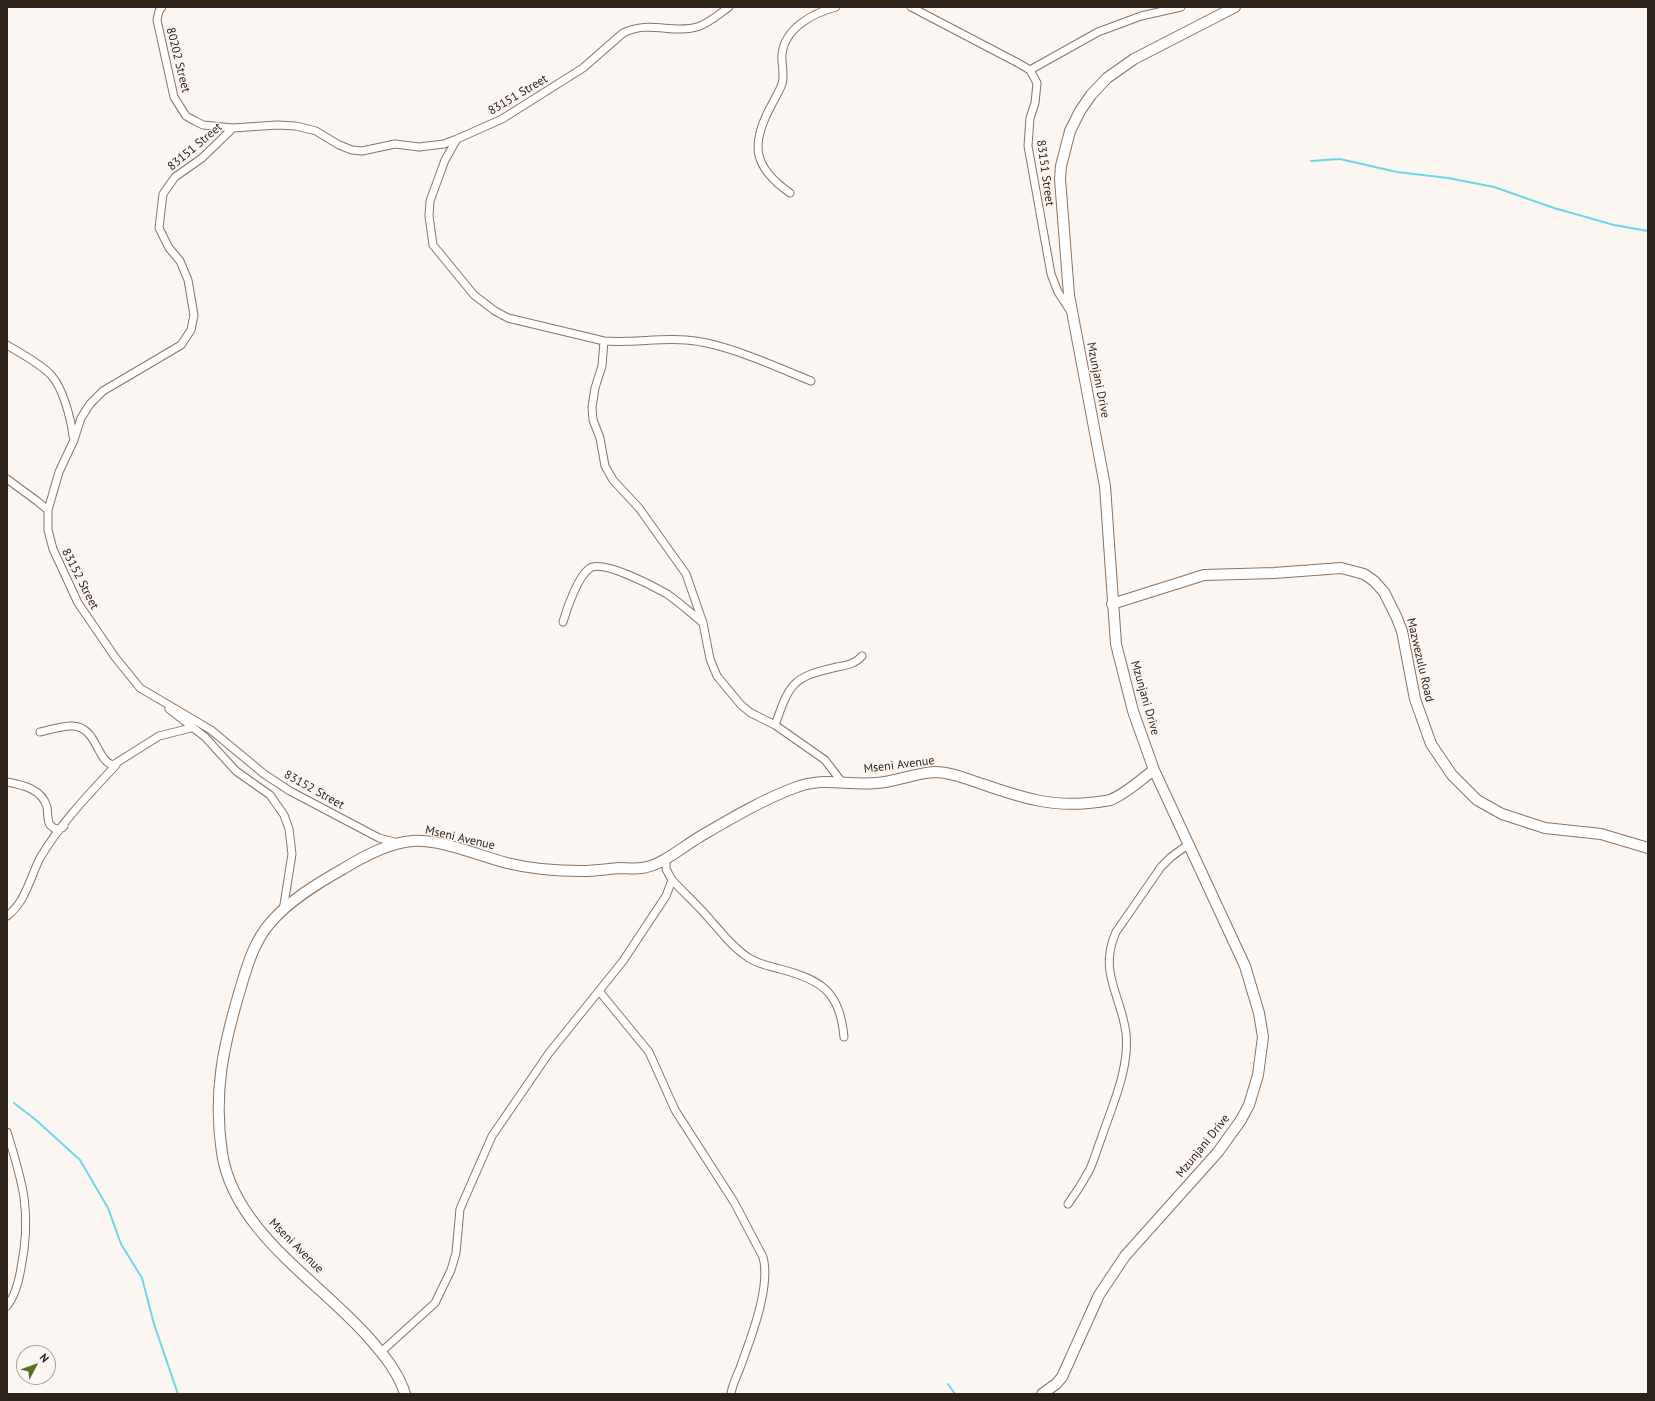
<!DOCTYPE html>
<style>
body{margin:0}
#map{position:relative;width:1655px;height:1401px;overflow:hidden;background:#fcf6f2;font-family:"PT Sans",sans-serif}
canvas{display:block}
.frame{position:absolute;inset:0;border:8px solid #2e231b;pointer-events:none}
.north{position:absolute;left:16px;top:1345px;width:40px;height:40px;box-sizing:border-box;background:#fcf6f2;border:1px solid #aaa29c;border-radius:50%;rotate:49deg;font-size:11px;font-weight:700;line-height:16px;text-align:center;color:#2e231b}
.north::after{content:'';display:block;margin:auto;width:14px;height:18px;background:#576f21;clip-path:polygon(50% 0,100% 100%,50% 72%,0 100%)}
</style>
<div id="map">
<canvas width="1655" height="1401"></canvas>
<div class="frame"></div>
<div class="north">N</div>
</div>
<script>
const c = document.querySelector('canvas').getContext('2d');
c.lineJoin = 'round';
function trace(path, color, width, dash) { c.strokeStyle = color; c.lineWidth = width; c.lineCap = dash ? 'butt' : 'round'; c.setLineDash(dash || []); c.stroke(path); }
function label(font, color, halo, rows, align = 'center') {
  c.font = font + ' "PT Sans",sans-serif'; c.lineWidth = 3; c.setLineDash([]); c.textBaseline = 'middle'; c.strokeStyle = halo; c.fillStyle = color; for (const [text, x, y, turn = 0] of rows) {
    c.save(); c.translate(x, y); c.rotate((+turn || 0) * Math.PI / 180); c.textAlign = isNaN(turn) ? turn : align; if (halo) c.strokeText(text, 0, 0); c.fillText(text, 0, 0); c.restore();
  }
}
const stream = new Path2D(`
 M1311,161L1340,159L1397,172L1448,178L1494,187L1554,208L1614,225L1648,231
 M14,1103L36,1120L80,1160L108,1208L121,1244L142,1278L154,1324L178,1394
 M948,1384L955,1394`);
const street = new Path2D(`
 M162,7L159,11L157,20L174,97L186,116L195,121L203,125L233,128L277,125L296,126L316,131L339,145L352,150L362,151L395,144L419,147L444,144L457,139L502,119L583,68L623,33C649,20 672,34 697,27C708,24 719,14 729,7
 M911,7L1018,63L1030,70L1037,83L1035,103L1030,118L1028,146L1051,274L1058,292L1071,312
 M1030,70L1098,32L1141,16L1181,7
 M233,128L202,158L175,177L163,194L159,228L169,248L180,261L188,280L194,315L191,330L181,345L103,391L90,404L81,418L74,440L59,472L48,510V530L53,549L78,603L115,657L140,688L211,730L264,774L290,791L379,838L398,843
 M457,139L445,160L430,201L429,216L433,245L474,295L495,311L508,318L604,341L602,366L595,388L592,407L593,420L600,438L605,466L613,480L639,508L686,574L703,623L710,659L717,676L741,705L751,713L775,725L825,760L841,781
 M790,193C753,167 750,145 771,106C775,98 779,92 782,84C785,74 781,64 782,54C785,28 813,13 836,7
 M604,341C632,343 659,338 686,340C723,342 776,367 811,381
 M7,345C20,353 41,364 51,375C63,388 71,419 73,436
 M7,479L37,501L48,510
 M563,622C567,608 578,576 590,568C604,560 653,586 667,594C679,602 691,613 703,623
 M169,709L205,737L236,771L270,795L284,815L289,829L292,854L283,911
 M775,725C790,683 792,677 837,667C847,665 855,664 862,656
 M40,732C50,730 63,725 73,726C97,727 97,762 113,765L159,736L191,728
 M7,782C23,785 42,789 47,807C48,813 47,820 50,825L55,829L62,828L64,826
 M672,880C685,894 700,907 712,922C724,935 734,949 749,958C758,964 769,966 780,969C822,980 840,992 844,1037
 M7,916C25,903 30,878 40,858C60,824 89,794 116,765
 M599,991L649,1052L675,1110L734,1202L763,1257C771,1287 751,1338 740,1368C737,1376 732,1385 731,1394
 M7,1132C23,1183 32,1213 21,1268C19,1280 15,1296 7,1306
 M1068,1204C1076,1193 1083,1182 1089,1171C1094,1161 1097,1149 1101,1139C1112,1106 1130,1068 1126,1033C1121,995 1098,972 1116,932L1161,867L1171,857L1189,844
 M381,1352L435,1303L451,1270L456,1253L460,1209L492,1136L549,1053L623,961L666,896L672,880L666,869V858`);
const secondary = new Path2D(`
 M1112,604L1204,575L1274,573L1341,568L1364,574L1374,581L1384,592L1396,616L1402,631L1415,699L1431,744L1452,775L1477,800L1502,814L1545,828L1601,834L1648,848
 M405,1394C399,1373 383,1354 369,1338C319,1281 234,1232 222,1153C213,1093 223,1047 240,990C247,966 254,941 271,922C290,900 318,883 343,869C364,856 388,843 412,841C442,839 479,856 507,863C531,869 557,871 582,871C594,871 607,869 619,868C627,868 634,869 642,868C663,865 682,847 701,836C730,819 762,800 794,788C825,776 845,786 876,783C895,782 915,773 935,772C952,772 969,780 985,785C1020,797 1051,807 1088,803C1095,802 1103,802 1110,800C1126,794 1140,780 1154,770
 M1042,1394L1056,1384L1062,1377L1099,1295L1125,1256L1218,1152L1241,1120L1249,1105L1258,1075L1263,1037L1259,1013L1245,966L1154,770L1133,711L1116,644L1105,486L1069,295L1060,179L1061,166L1070,131L1080,111L1091,95L1107,78L1134,59L1235,7`);
const streetNames = [
 ["80202 Street",178,60,76],
 ["83151 Street",518,95,-31],
 ["83151 Street",195,147,-40],
 ["83151 Street",1045,173,82],
 ["Mzunjani Drive",1098,380,79],
 ["83152 Street",80,579,63],
 ["Mazwezulu Road",1420,660,77],
 ["Mzunjani Drive",1145,698,74],
 ["Mseni Avenue",899,765,-7],
 ["83152 Street",314,790,29],
 ["Mseni Avenue",460,838,13],
 ["Mzunjani Drive",1203,1146,-51],
 ["Mseni Avenue",296,1246,45]
];
trace(stream, '#6bd7e8', 2);
trace(street, '#8c725f', 9);
trace(secondary, '#8c725f', 12);
trace(street, '#fff', 7);
trace(secondary, '#fff', 10);
label('12px', '#2e231b', '#fcf6f2', streetNames);
</script>
